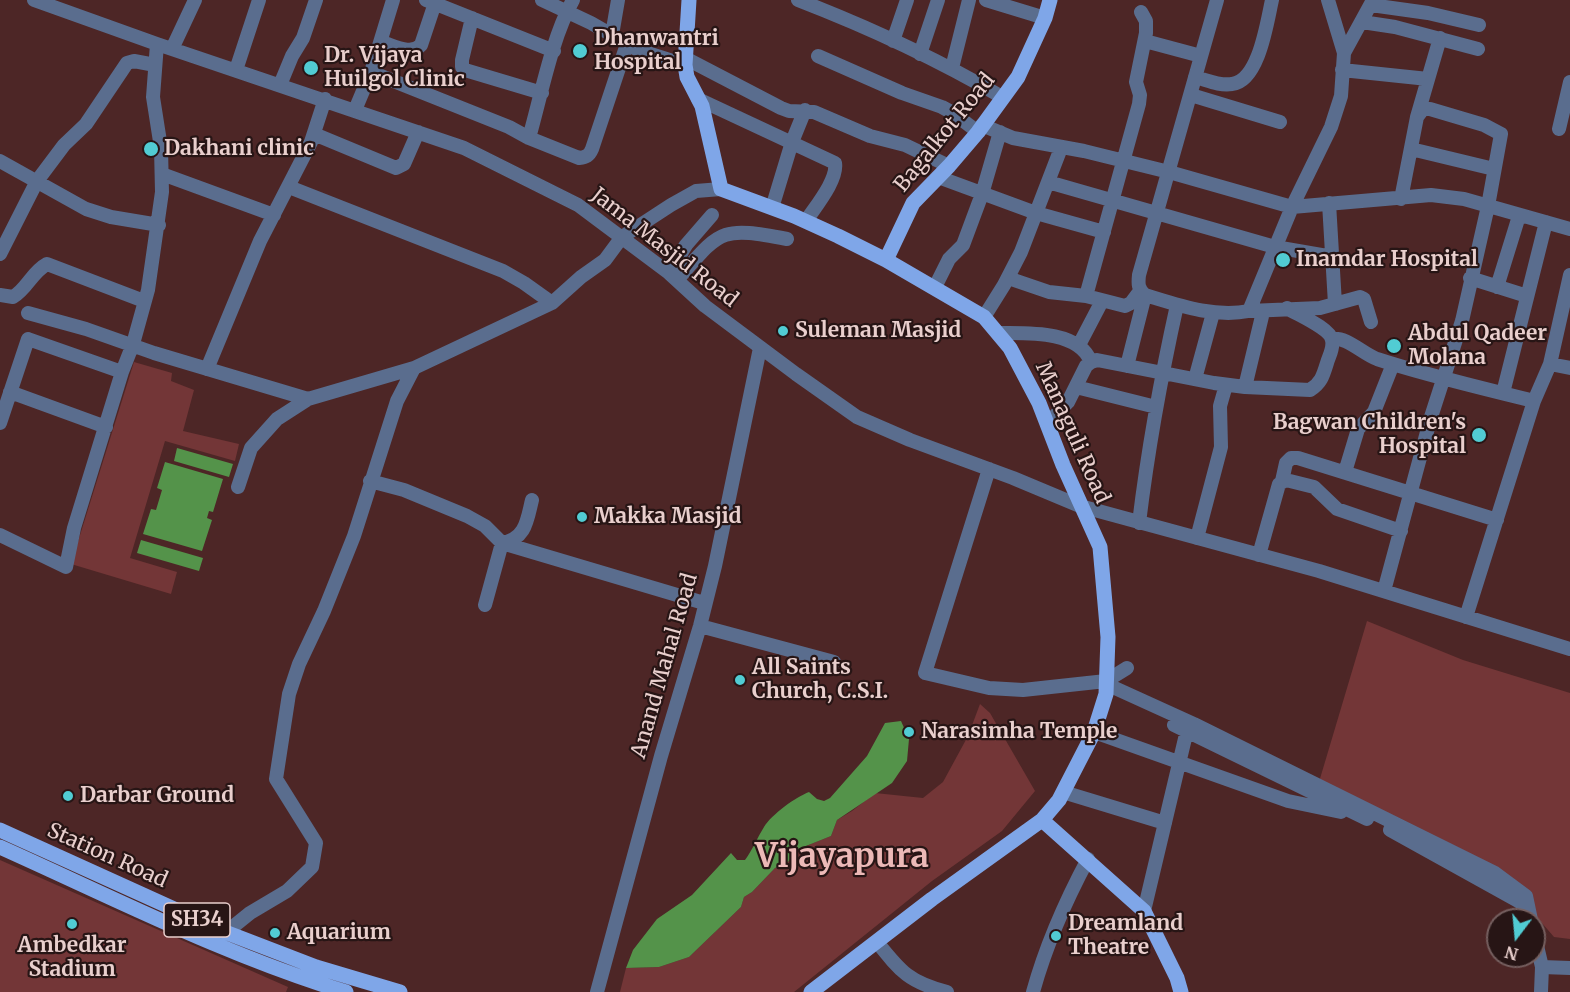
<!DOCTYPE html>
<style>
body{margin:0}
#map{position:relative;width:1570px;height:992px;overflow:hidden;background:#4d2626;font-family:Merriweather,serif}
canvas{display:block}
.north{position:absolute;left:1486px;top:908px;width:60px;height:60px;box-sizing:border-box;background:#271515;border:2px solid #755f5f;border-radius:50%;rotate:196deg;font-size:16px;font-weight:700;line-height:24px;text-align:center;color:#e9cfcd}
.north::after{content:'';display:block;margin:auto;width:21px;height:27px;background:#51ccd3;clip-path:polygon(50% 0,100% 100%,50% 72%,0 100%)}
</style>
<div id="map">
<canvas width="1570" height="992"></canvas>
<div class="north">N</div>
</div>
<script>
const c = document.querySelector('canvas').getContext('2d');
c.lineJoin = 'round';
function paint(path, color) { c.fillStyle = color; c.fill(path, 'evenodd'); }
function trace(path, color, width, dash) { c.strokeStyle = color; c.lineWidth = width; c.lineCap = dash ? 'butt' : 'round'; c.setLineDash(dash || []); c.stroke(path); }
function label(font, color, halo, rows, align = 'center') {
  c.font = font + ' Merriweather,serif'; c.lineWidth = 4.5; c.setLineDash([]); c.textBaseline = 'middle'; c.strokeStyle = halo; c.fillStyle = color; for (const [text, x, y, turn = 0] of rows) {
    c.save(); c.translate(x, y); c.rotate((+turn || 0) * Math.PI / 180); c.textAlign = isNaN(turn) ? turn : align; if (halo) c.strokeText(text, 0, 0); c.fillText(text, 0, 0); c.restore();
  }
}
const green = new Path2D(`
 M134,362L172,373L171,381L194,390L183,431L239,444L235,461L165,441L130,558L177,572L171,594L71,564Z
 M1367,621L1463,660L1570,693V939L1554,937L1517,894L1319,782Z
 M980,704L990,713L1035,791L1002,831L932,881L794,992H620L626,968L659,967L689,957L741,907L744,897L752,892L775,868L788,862L796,850L831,836L837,820L852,811L875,793L923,798L943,782L968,736Z
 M0,860L288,987L286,992H0Z`);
const water = new Path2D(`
 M177,448L233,464L229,477L174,461Z
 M165,462L223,479L213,512L209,511L207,518L212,520L202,551L143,534L151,509L156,510L162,490L157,488Z
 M141,540L203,558L199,571L137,553Z
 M901,721L909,739L907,761L892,783L837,820L831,836L796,850L788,862L775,868L752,892L744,897L741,907L689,957L659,967L626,968L633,950L657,919L692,895L731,853L737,860H745C753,849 757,838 764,827C772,814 796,797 809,792L817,799L824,801L830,798L867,756L885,723Z`);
const minor = new Path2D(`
 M34,0L157,44L464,148L578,205L669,273L705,306L796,374L857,417L910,440L1013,478L1080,506L1319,571L1570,649
 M426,0L554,51
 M542,0L591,23L638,50L685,65
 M798,0C868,27 937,59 1002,97
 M986,0L1045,18
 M1217,0L1139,275C1138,284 1138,289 1145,295C1178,305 1214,318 1249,311L1292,207L1331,127L1341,96L1344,53L1373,0
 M1328,0L1344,53
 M1371,5L1428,13L1479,25
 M472,18L462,60V67L465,70L542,93
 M1362,22L1395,27L1478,49
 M612,35L618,0
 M893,41L907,0
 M1145,41L1201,56
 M381,42C393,45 411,56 421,45L436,0
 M172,49L195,0
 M920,54L938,0
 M818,56L902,93L942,107L953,113L978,132
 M685,58L781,108L789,111L814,112L870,136L905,145L949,166
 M952,68L969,0
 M236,70L259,0
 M1342,70L1428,79
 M371,72L509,127L529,138L579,158C586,157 589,156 592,149L627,44
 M1195,77C1207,80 1219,86 1232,84C1259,81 1267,22 1272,0
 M280,85L292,56L303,38L316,0
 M1191,95L1280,122
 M698,99L835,163C838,180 815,207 806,221
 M355,110L371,72L393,0
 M1417,117L1440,38
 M982,125L1013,138L1084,151L1169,172L1292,207L1431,195L1464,199L1570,229
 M1559,129L1570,82
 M314,134L396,168L404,164L418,132
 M529,138C541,96 552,37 573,0
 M1411,149L1494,169
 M0,161L86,209L111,217L159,225
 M162,174L274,215
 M938,177L1036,213L1104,232
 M1048,182L1275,247L1333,257
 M289,187L503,271L524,283L552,303
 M1329,203L1335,304
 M772,208L792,142L805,110
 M0,254L37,181L64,145L86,124L127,63L134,61L155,65
 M669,273L686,245L712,215
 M1570,275L1550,364L1570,368
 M1008,278L1049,292L1086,296
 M1470,278L1527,296
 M677,280C721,230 719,226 787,239
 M935,287L949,259L963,245L982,194L1000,132
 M1497,287L1519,216
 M1140,291L1131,303L1125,306L1086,296L1139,104L1140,95L1136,82L1146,33V21L1141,12
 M0,295L13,297C27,289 32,272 47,264L144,301
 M1249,311L1320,308L1360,297L1364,299L1371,322
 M28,313L86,329L154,353L308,399L414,368
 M984,317L1004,285L1021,252L1061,148
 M998,333C1027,333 1079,330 1091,362
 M1332,339C1346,336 1363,354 1377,359C1429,376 1482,388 1534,401
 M1079,345L1102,301
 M1127,366L1145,295
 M207,369L260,241L311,142L325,99
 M1195,379L1213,313
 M1076,387L1156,407
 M1245,387L1263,312
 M10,392L106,427
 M1503,393L1546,222
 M0,423L28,339L122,372
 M1047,424L1068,402L1086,366L1091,362L1097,360L1214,383L1245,387L1310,390C1321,383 1323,376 1327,363C1329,356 1334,348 1332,340C1330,328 1298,315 1287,308
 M989,469L925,673L989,688L1023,690L1106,681L1127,668
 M1345,472L1358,429L1374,412L1393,364
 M370,481L404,490L467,516L485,526L502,543L704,603
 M1282,481L1286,463L1291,458H1298L1497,520
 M238,487L251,448L277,419L308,399
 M1139,523C1148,449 1161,377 1177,305
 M0,535L66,567L74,528L122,372L133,344L148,290L162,192L161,148L153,97L157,44
 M1197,538L1221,447L1220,406L1226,385
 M502,543C526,539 527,520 532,500
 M1259,555L1279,484L1286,480L1314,487L1337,509L1401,531
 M1384,591L1431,417L1462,321L1488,206L1501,134L1484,125L1430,109H1423L1417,117L1401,199
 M485,605L502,543
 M1466,617L1534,401L1550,364
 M700,626L834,662
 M1106,684L1194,724L1495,873L1526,896L1531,920
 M1174,725L1367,819
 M1094,732L1288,801L1341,812
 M1063,792L1165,823
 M1390,830L1518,901L1527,905
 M1144,911L1187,730
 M1534,933L1542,967L1541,992
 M219,938L250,913L287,891L312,867L316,843L276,779L289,694L299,664L324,611L354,536L397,401L414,368L552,303L581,277L605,260L622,237L671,205L696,191L721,189
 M877,942C901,972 909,982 947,992
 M1542,967L1570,968
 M597,992L661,756L700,626L715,566L760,348
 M1033,992C1046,945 1065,902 1088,859`);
const major = new Path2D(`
 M689,0L685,65L687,77L702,106L721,189L794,216L838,236L886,260L984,317L1010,348L1039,403L1063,465L1100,547L1108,637L1106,694L1094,732L1059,800L1042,820L1144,911L1177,978L1181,992
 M886,260L913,203L949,166L978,132L1018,77L1045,18L1050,0
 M0,830L225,932L316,967L400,992
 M0,847C114,898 227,956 346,992
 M811,992L932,899L1042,820`);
const markers = [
 [580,51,8,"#51ccd3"],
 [311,68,8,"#51ccd3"],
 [151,149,8,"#51ccd3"],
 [1283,260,8,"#51ccd3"],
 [783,331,6,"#51ccd3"],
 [1394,346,8,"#51ccd3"],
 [1479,435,8,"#51ccd3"],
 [582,517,6,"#51ccd3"],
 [740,680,6,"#51ccd3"],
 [909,732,6,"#51ccd3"],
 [68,796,6,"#51ccd3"],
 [72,924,6,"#51ccd3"],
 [275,933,6,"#51ccd3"],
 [1056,936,6,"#51ccd3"]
];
const shields = [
 [197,920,66]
];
const shieldNames = [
 ["SH34",197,920]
];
const poiNames = [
 ["Dhanwantri",594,39],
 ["Hospital",594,63],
 ["Dr. Vijaya",324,56],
 ["Huilgol Clinic",324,80],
 ["Dakhani clinic",164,149],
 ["Inamdar Hospital",1296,260],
 ["Suleman Masjid",795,331],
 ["Abdul Qadeer",1408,334],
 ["Molana",1408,358],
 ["Bagwan Children's",1466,423,"right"],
 ["Hospital",1466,447,"right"],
 ["Makka Masjid",594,517],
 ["All Saints",752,668],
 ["Church, C.S.I.",752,692],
 ["Narasimha Temple",921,732],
 ["Darbar Ground",80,796],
 ["Dreamland",1068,924],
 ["Theatre",1068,948],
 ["Aquarium",287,933],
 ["Ambedkar",72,946,"center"],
 ["Stadium",72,970,"center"]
];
const streetNames = [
 ["Bagalkot Road",945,133,-51],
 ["Jama Masjid Road",664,248,38],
 ["Managuli Road",1072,433,66],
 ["Anand Mahal Road",665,666,-74],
 ["Station Road",107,856,24]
];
const townNames = [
 ["Vijayapura",842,858]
];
paint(green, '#733637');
paint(water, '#54934a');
trace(minor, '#5a6d8e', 14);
trace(major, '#7fa6e8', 15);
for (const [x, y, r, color] of markers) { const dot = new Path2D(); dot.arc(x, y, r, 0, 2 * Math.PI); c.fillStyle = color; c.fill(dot); trace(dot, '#271515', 2); }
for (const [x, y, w] of shields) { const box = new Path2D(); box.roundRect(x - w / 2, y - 17, w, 34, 4.5); c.fillStyle = '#271515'; c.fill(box); trace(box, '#e9cfcd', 1.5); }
label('bold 20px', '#e9cfcd', null, shieldNames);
label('bold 21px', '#e9cfcd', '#271515', poiNames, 'left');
label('21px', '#e9cfcd', '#271515', streetNames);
label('bold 33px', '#ecb9b7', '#271515', townNames);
</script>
